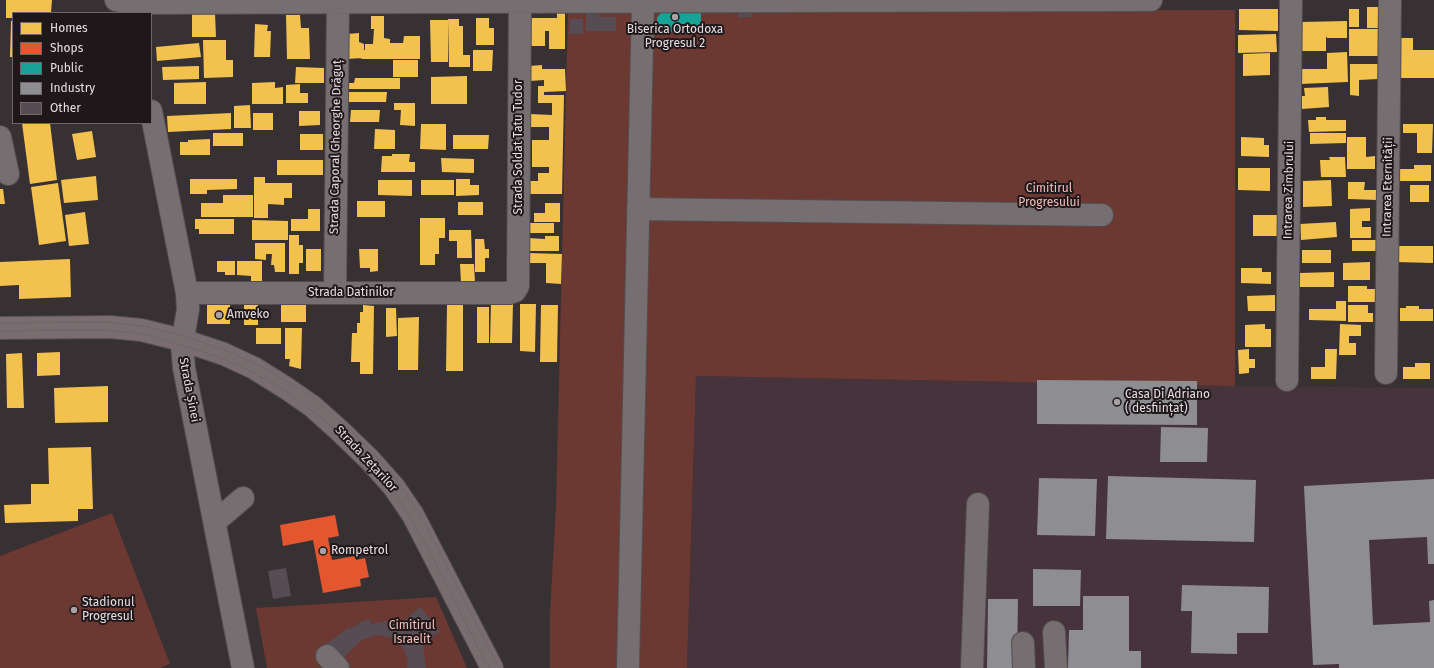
<!DOCTYPE html>
<meta charset="utf-8">
<style>
body{margin:0}
#map{position:relative;width:1434px;height:668px;overflow:hidden;background:#383134;font-family:"Fira Sans",sans-serif}
canvas{display:block}
.legend{position:absolute;left:12px;top:12px;width:140px;height:112px;box-sizing:border-box;background:#1e181b;border:1px solid #6e676a;margin:0;padding:5px 7px;list-style:none;font-size:12px;color:#e6dde1}
.legend li{display:flex;align-items:center;gap:8px;height:20px}
.legend b{width:20px;border:1px solid #6e676a}
</style>
<div id="map">
<canvas width="1434" height="668"></canvas>
<ul class="legend">
<li><b style="height:11px;background:#f2c14e"></b>Homes</li>
<li><b style="height:11px;background:#e4572e"></b>Shops</li>
<li><b style="height:11px;background:#17a398"></b>Public</li>
<li><b style="height:11px;background:#8d8d92"></b>Industry</li>
<li><b style="height:11px;background:#574b54"></b>Other</li>
</ul>
</div>
<script>
const c = document.querySelector('canvas').getContext('2d');
c.lineJoin = 'round';
function paint(path, color) { c.fillStyle = color; c.fill(path, 'evenodd'); }
function trace(path, color, width, dash) { c.strokeStyle = color; c.lineWidth = width; c.lineCap = dash ? 'butt' : 'round'; c.setLineDash(dash || []); c.stroke(path); }
function label(font, color, halo, rows, align = 'center') {
  c.font = font + ' "Fira Sans",sans-serif'; c.lineWidth = 4; c.setLineDash([]); c.textBaseline = 'middle'; c.strokeStyle = halo; c.fillStyle = color; for (const [text, x, y, turn = 0] of rows) {
    c.save(); c.translate(x, y); c.rotate((+turn || 0) * Math.PI / 180); c.textAlign = isNaN(turn) ? turn : align; if (halo) c.strokeText(text, 0, 0); c.fillText(text, 0, 0); c.restore();
  }
}
const built = new Path2D(`
 M696,376L1235,386L1434,388V668H687Z`);
const green = new Path2D(`
 M1235,10V386L696,376L687,668H550V613L556,505L568,11Z
 M112,513L170,664L160,668H0V556Z
 M436,597L467,668H267L256,608Z`);
const homes = new Path2D(`
 M6,0H52L51,13H13V18H6Z
 M1367,7H1381V28H1367Z
 M1239,9H1278V31L1239,30Z
 M1349,9H1359V27H1349Z
 M557,10H565V49H549V31H545V46H529V18H557Z
 M215,13L216,37H192V14Z
 M286,15H300L301,28H309L310,59H287Z
 M371,16H384V38L390,39V43H403L404,36H420V59H362V50H365V44H373L374,29H371Z
 M476,18H489V28H494V45H476Z
 M448,19H459V26H463V55H470V67H449Z
 M430,20H448V62H431Z
 M11,21H13V57H10Z
 M1347,21V38H1327L1326,36V51H1301V22Z
 M255,24L268,25L267,31H271L270,57H254Z
 M1349,29H1381L1380,56H1349Z
 M359,33V42L364,44V50H362V58L347,59V34Z
 M1276,34L1277,52L1238,53V35Z
 M1398,38H1413V50H1434V78H1398Z
 M203,40H226V60H233V77L204,78Z
 M199,43L201,57L157,61L156,47Z
 M473,50H493L492,71H473Z
 M1347,52L1348,82L1300,84V69H1327V53Z
 M1270,53V75L1243,76V54Z
 M393,60H418V77H393Z
 M1350,64H1378V79L1359,80V96L1350,95Z
 M542,65V69H565L566,91L544,92V95H564L562,194H523V181H538V173H549V167H532V140H549V127H530V114L552,115V103H538V86H544V80L530,81L529,66Z
 M199,66V79L163,80L162,67Z
 M296,67L324,68V83H295Z
 M467,76V104H431V77Z
 M355,78H400V89H346V83H354Z
 M206,82V104H174V83Z
 M275,82V88L283,87V104H252V83Z
 M300,84V93H308V103H286V85Z
 M1328,87L1329,107L1302,109L1301,96H1305L1304,88Z
 M347,92H387L386,102H347Z
 M394,103H415V126L400,125L401,110H394Z
 M250,105L251,128H234V106Z
 M351,110H380L379,122H350Z
 M299,111H320V125L299,126Z
 M231,113V129L168,132L167,116Z
 M253,113H273V130H253Z
 M1316,117H1326V120H1346V131L1309,132L1308,120H1316Z
 M22,123H50L57,180L30,184Z
 M421,124H446V150L420,149Z
 M1403,124H1433L1432,153H1417V133H1403Z
 M375,129L395,130V149H374Z
 M92,131L96,157L77,160L72,134Z
 M213,133H243V146H213Z
 M1310,133H1346V143L1310,144Z
 M300,134H323V150H300Z
 M453,135H489L488,149H453Z
 M1241,137L1264,138V145H1269V157L1241,156Z
 M1347,137H1366V157L1375,156V169H1347Z
 M210,139V155H180V142H188V140Z
 M392,154H410L409,162H415V172H381L382,156H392Z
 M1329,157H1345L1346,177H1321L1320,160H1330Z
 M441,158L474,159V173L442,172Z
 M277,160H323V175H277Z
 M1414,165H1431V181H1400V169H1414Z
 M1238,168H1270V191L1238,190Z
 M96,176L98,200L64,203L61,180Z
 M254,177H265V183H292V198H284V205L268,204V218H254Z
 M190,179H237V189L207,190V194H190Z
 M456,179H470V185H479V195L456,196Z
 M378,180H412V196L378,195Z
 M421,180H454V195H421Z
 M1331,180L1332,206L1303,207V181Z
 M1348,182H1365L1364,190H1378V200L1348,199Z
 M58,183L66,241L39,245L31,187Z
 M1410,185H1429V202H1410Z
 M0,189H3L5,204H0Z
 M223,195H253V217H201V203H223Z
 M357,201H385V217H357Z
 M458,202H483V215H458Z
 M545,203H560V222H534V213H545Z
 M1370,208V221H1362V227H1371V238H1350V209Z
 M308,209H320V231H291V219H308Z
 M85,212L89,244L69,246L65,215Z
 M1253,215H1277L1278,236H1253Z
 M420,218H445V238H439V254H435V265H420Z
 M195,219H234V234H199V229H195Z
 M252,220L288,221V240H252Z
 M1336,222L1337,237L1301,240L1300,224Z
 M527,223H554V233H527Z
 M449,230H471L472,258H457V241H449Z
 M289,235H299V245H303V263H299V274H289Z
 M545,236H559V251H528V238L545,239Z
 M475,239H484L485,249H489V258H485V272H475Z
 M1352,240H1379V251H1352Z
 M255,243H285V272H275L274,265H271L272,254H266V260L255,259Z
 M1396,246H1433V263L1395,262Z
 M306,249H321V271H306Z
 M359,249H378V271L370,272V268H360Z
 M1302,250H1331V263H1302Z
 M527,253L562,254L561,284L546,283V263H527Z
 M70,259L71,297L19,299V285L0,286V262Z
 M217,261H235V275H225V272H217Z
 M237,261H262V283H251V276L237,275Z
 M1370,262V280H1343V263Z
 M460,264H474L475,283H461Z
 M1241,268H1262V272H1271V284L1241,283Z
 M1334,272V287H1300V273Z
 M1348,286H1367V289H1378V302H1348Z
 M1275,295V311H1248L1247,296Z
 M1336,301H1346V321L1309,320V309H1336Z
 M491,302L513,303L512,343H490Z
 M281,304H306V322H281Z
 M520,304H536L535,352L520,351Z
 M207,305H230V324H207Z
 M244,305H258V325H244Z
 M363,305L374,306L373,374H360V362H351L352,333H357V323H360V312H363Z
 M447,305H463V371H446Z
 M541,305H558L557,362H540Z
 M1348,305H1368V313H1373V322H1348Z
 M1406,306H1419V309H1433V321H1400V308H1406Z
 M477,307H489V343H477Z
 M386,308H396L397,336L386,337Z
 M419,317L418,370H398V318Z
 M1265,324V329H1271V347H1245V325Z
 M1340,324L1361,325V336H1349V343H1356V355H1339Z
 M256,328H281V344H256Z
 M285,328H302L301,369L289,366L290,359H285Z
 M1249,349V359H1255V368H1249V373L1239,374L1238,350Z
 M1325,349H1337L1336,379H1311V367H1325Z
 M60,352V375L37,376V353Z
 M22,353L24,408H7L6,354Z
 M1415,363H1430V379H1403V367H1415Z
 M108,386V422L55,423L54,388Z
 M91,447L93,509H78V521L5,523L4,505L31,504V484H49L48,448Z`);
const shops = new Path2D(`
 M335,515L339,536L328,538L332,560L355,556L356,560L365,558L369,577L360,579L361,586L323,593L313,540L283,546L280,525Z`);
const public = new Path2D(`
 M662,11H701V29H681V31L679,32H672L670,31V29H663L657,23V18Z`);
const industry = new Path2D(`
 M1037,380L1197,381V425L1037,424Z
 M1161,427L1208,428L1207,462H1160Z
 M1108,476L1256,480L1254,542L1106,539Z
 M1039,478L1097,479L1095,536L1037,535Z
 M1434,479V564H1428L1427,537L1369,540L1373,625L1430,622L1429,601L1434,600V668H1339V664L1313,665L1304,486Z
 M1033,569L1081,570L1080,606H1033Z
 M1182,585L1269,587L1268,633H1237V654L1191,653L1192,611H1181Z
 M1083,596H1129V651H1141V668H1068L1069,630H1083Z
 M988,599H1018L1017,668H987Z`);
const building = new Path2D(`
 M738,11H751L752,17L738,18Z
 M586,12H599V17H616V31H586Z
 M570,19H583V34H569Z
 M286,568L291,596L273,599L268,571Z
 M420,607L440,631L423,646L426,668H407L408,660L403,648L393,638L377,635L362,640L340,661L325,645L349,627L351,629L360,622L370,619L371,624L386,621L400,624Z`);
const minor = new Path2D(`
 M116,0L130,3L1151,0
 M151,111L187,293L188,309L182,345L184,368L243,668
 M0,137L8,174
 M638,209L1102,215
 M187,293H509L515,291L518,286L520,1
 M335,293L338,2
 M1386,373L1390,0
 M1287,380L1291,0
 M215,522L243,498
 M1054,632L1056,668
 M1023,643L1024,668
 M327,656L338,668
 M628,668L643,1
 M972,668L978,504`);
const major = new Path2D(`
 M0,328L110,327L141,330L182,340L224,354L254,368L286,388L312,406L340,431L370,460L394,487L413,515L492,668`);
const tram = new Path2D(`
 M0,323L109,322L147,327L188,337L232,353L267,369L313,398L350,429L394,476L420,514L485,641L500,668
 M0,331C43,331 87,328 130,332C144,334 158,338 171,342C249,363 305,396 361,455C374,469 388,483 399,499C424,538 444,580 465,622C473,637 480,653 489,668`);
const markers = [
 [675,17,4,"#a9a1a4"],
 [219,315,4,"#a9a1a4"],
 [1117,402,4,"#a9a1a4"],
 [323,551,4,"#a9a1a4"],
 [74,610,4,"#a9a1a4"]
];
const poiNames = [
 ["Biserica Ortodoxa",675,30,"center"],
 ["Progresul 2",675,44,"center"],
 ["Amveko",227,315],
 ["Casa Di Adriano",1125,395],
 ["( desființat)",1125,409],
 ["Rompetrol",331,551],
 ["Stadionul",82,603],
 ["Progresul",82,617]
];
const streetNames = [
 ["Strada Caporal Gheorghe Drăguț",336,147,-89],
 ["Strada Soldat Tatu Tudor",519,147,-90],
 ["Intrarea Eternității",1388,187,-89],
 ["Intrarea Zimbrului",1289,190,-89],
 ["Strada Datinilor",351,293],
 ["Strada Șinei",189,390,79],
 ["Strada Zețarilor",366,459,47]
];
const parkNames = [
 ["Cimitirul",1049,189],
 ["Progresului",1049,203],
 ["Cimitirul",412,626],
 ["Israelit",412,640]
];
paint(built, '#46333b');
paint(green, '#6c3832');
paint(homes, '#f2c14e');
paint(shops, '#e4572e');
paint(public, '#17a398');
paint(industry, '#8d8d92');
paint(building, '#574b54');
trace(minor, '#534d50', 24);
trace(major, '#534d50', 24);
trace(minor, '#756f71', 22);
trace(major, '#796d70', 22);
trace(tram, '#6e686a', 1);
for (const [x, y, r, color] of markers) { const dot = new Path2D(); dot.arc(x, y, r, 0, 2 * Math.PI); c.fillStyle = color; c.fill(dot); trace(dot, '#1e181b', 1.5); }
label('12px', '#e6dde1', '#1e181b', poiNames, 'left');
label('12px', '#e6dde1', '#1e181b', streetNames);
label('12px', '#f8bdb5', '#1e181b', parkNames);
</script>
